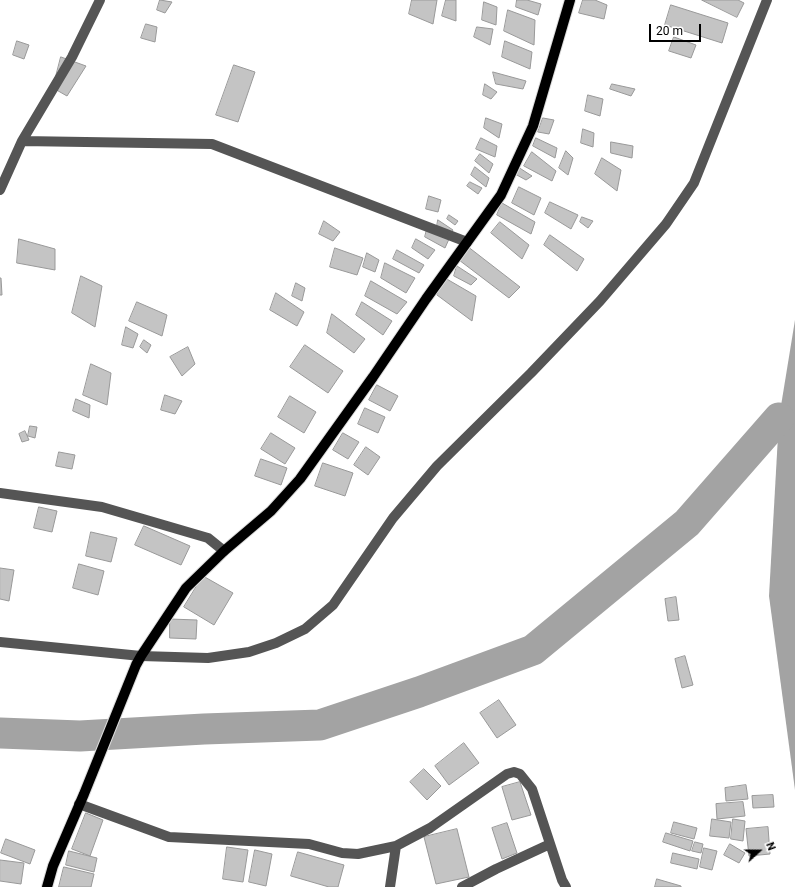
<!DOCTYPE html>
<style>
body{margin:0}
#map{position:relative;width:795px;height:887px;overflow:hidden;background:#fff;font-family:Roboto,sans-serif}
canvas{display:block}
.north{position:absolute;left:739px;top:831px;width:40px;height:40px;-webkit-text-stroke:3px #fff;paint-order:stroke;rotate:69deg;font-size:11px;font-weight:700;line-height:16px;text-align:center;color:#000}
.north::after{content:'';display:block;margin:auto;width:14px;height:18px;background:#000;clip-path:polygon(50% 0,100% 100%,50% 72%,0 100%)}
.scale{position:absolute;left:649px;top:24px;width:52px;height:18px;box-sizing:border-box;border:2px solid #000;border-top:0;padding-left:5px;font-size:12px;line-height:14px;white-space:nowrap;color:#000;-webkit-text-stroke:3px #fff;paint-order:stroke}
</style>
<div id="map">
<canvas width="795" height="887"></canvas>
<div class="north">N</div>
<div class="scale">20 m</div>
</div>
<script>
const c = document.querySelector('canvas').getContext('2d');
c.lineJoin = 'round';
function paint(path, color) { c.fillStyle = color; c.fill(path, 'evenodd'); }
function trace(path, color, width, dash) { c.strokeStyle = color; c.lineWidth = width; c.lineCap = dash ? 'butt' : 'round'; c.setLineDash(dash || []); c.stroke(path); }
const water = new Path2D(`
 M795,320V790L769,596L779,418Z`);
const river = new Path2D(`
 M0,733L80,736L204,729L320,725L419,692L533,650L687,523L779,418`);
const building = new Path2D(`
 M160,0L172,2L165,13L157,10Z
 M412,0H437L433,24L409,14Z
 M446,0H456V21L442,16Z
 M517,0H527L541,4L538,15L516,7Z
 M583,0H595L607,5L604,19L579,13Z
 M702,0H738L744,3L737,17Z
 M484,2L497,7L496,25L482,20Z
 M671,5L728,23L722,43L665,25Z
 M508,10L535,20L534,45L504,31Z
 M146,24L157,27L155,42L141,38Z
 M477,27L493,29L490,45L474,37Z
 M674,37L696,45L691,58L669,51Z
 M17,41L29,45L24,59L13,55Z
 M505,41L532,52L530,69L502,57Z
 M61,57L86,66L67,96L53,88Z
 M234,65L255,72L238,122L216,115Z
 M493,72L526,81L523,89L496,84Z
 M485,84L497,92L491,99L483,95Z
 M612,84L635,89L631,96L610,89Z
 M588,95L603,99L600,116L585,111Z
 M486,118L502,124L499,138L484,128Z
 M543,118L554,120L549,134L538,132Z
 M583,129L594,133L593,147L581,143Z
 M481,138L497,146L495,157L476,149Z
 M536,138L557,148L555,158L533,146Z
 M611,142L633,146L632,158L611,153Z
 M566,151L573,158L568,175L559,168Z
 M532,152L556,171L552,181L524,166Z
 M480,154L493,164L489,173L475,161Z
 M602,158L621,170L617,191L595,174Z
 M475,167L489,178L486,187L471,175Z
 M518,167L532,176L526,180L515,174Z
 M470,182L482,188L478,194L467,186Z
 M519,187L541,198L534,215L512,203Z
 M429,196L441,200L438,212L426,209Z
 M550,202L578,215L571,229L545,213Z
 M502,203L535,222L531,234L497,215Z
 M449,215L458,221L455,225L447,219Z
 M582,217L593,221L588,228L580,222Z
 M438,220L453,230L450,235L437,226Z
 M324,221L340,232L333,241L319,234Z
 M500,222L529,245L522,259L491,233Z
 M428,225L449,239L445,248L425,237Z
 M550,235L584,259L577,271L544,245Z
 M19,239L55,249V270L17,263Z
 M416,239L435,250L428,259L412,248Z
 M467,246L520,287L509,298L459,260Z
 M335,248L363,258L357,275L330,267Z
 M397,250L424,265L419,273L393,259Z
 M367,253L379,260L375,272L363,267Z
 M385,263L415,278L406,293L381,278Z
 M457,266L477,279L471,285L454,276Z
 M81,276L102,286L95,327L72,313Z
 M0,278H1L2,295H0Z
 M445,278L476,296L472,321L437,295Z
 M371,281L407,302L397,314L365,296Z
 M296,283L305,288L302,301L292,296Z
 M276,293L304,312L297,326L270,310Z
 M137,302L167,315L162,336L129,321Z
 M362,302L392,321L383,335L356,315Z
 M332,314L365,339L354,353L327,333Z
 M126,327L138,334L133,348L122,345Z
 M144,340L151,345L147,353L140,347Z
 M305,345L343,371L328,393L290,367Z
 M188,347L195,364L182,376L170,357Z
 M91,364L111,373L107,405L83,395Z
 M377,385L398,396L390,411L369,400Z
 M165,395L182,401L175,414L161,410Z
 M290,396L316,412L304,433L278,417Z
 M76,399L90,405L89,418L73,411Z
 M365,408L385,417L378,433L358,424Z
 M30,426L37,427L35,438L28,436Z
 M25,431L29,440L22,442L19,434Z
 M271,433L295,448L285,464L261,449Z
 M343,433L359,442L348,459L333,450Z
 M366,447L380,457L368,475L354,465Z
 M59,452L75,455L72,469L56,466Z
 M261,459L287,468L281,485L255,476Z
 M323,463L353,473L345,496L315,486Z
 M39,507L57,511L52,532L34,528Z
 M144,526L190,546L181,565L135,545Z
 M91,532L117,538L111,562L86,556Z
 M79,564L104,571L98,595L73,588Z
 M0,568L14,570L9,601L0,599Z
 M203,576L233,593L214,625L184,607Z
 M676,597L679,620L668,621L665,599Z
 M170,619L197,620L196,639L170,638Z
 M685,656L693,685L682,688L675,659Z
 M499,700L516,725L497,738L480,713Z
 M464,743L479,763L449,785L435,766Z
 M424,769L441,786L427,800L410,782Z
 M520,782L531,815L512,820L502,787Z
 M746,785L748,799L726,801L725,788Z
 M773,795L774,807L753,808L752,796Z
 M743,802L745,816L717,819L716,804Z
 M86,813L103,820L90,856L72,849Z
 M712,819L731,822L729,838L710,836Z
 M733,819L745,821L743,841L731,839Z
 M674,822L697,828L694,839L671,833Z
 M507,823L517,853L502,859L492,828Z
 M768,827L770,854L749,856L746,829Z
 M457,829L469,877L436,884L424,837Z
 M666,833L693,841L690,851L663,842Z
 M6,839L35,850L30,864L1,853Z
 M695,842L703,844L701,853L692,851Z
 M730,844L745,853L739,863L724,855Z
 M227,847L248,850L243,882L223,879Z
 M704,848L717,851L712,870L700,867Z
 M255,850L272,854L266,886L249,882Z
 M69,851L97,858L94,872L66,865Z
 M298,852L344,865L338,887H329L291,876Z
 M673,853L699,859L697,869L671,863Z
 M0,860L24,863L21,884L0,881Z
 M64,867L94,874L91,887H59Z
 M657,879L681,886V887H655Z`);
const minor = new Path2D(`
 M22,141L212,144L467,242
 M0,190L22,141L72,57L100,0
 M0,493L102,507L208,538L224,551
 M0,642L141,656L208,658L249,652L276,643L305,629L333,605L393,518L437,466L531,373L600,301L666,224L694,183L767,0
 M79,804L169,837L309,844L342,853L358,854L396,846L430,828L507,774L514,772L520,774L532,789L562,880L566,887
 M390,887L396,846
 M462,887L496,869L550,844`);
const major = new Path2D(`
 M47,887L53,866L84,794L136,665L141,656L186,588L224,551L271,511L300,479L373,377L426,299L501,195L533,126L570,0`);
paint(water, '#a3a3a3');
trace(river, '#a3a3a3', 31);
paint(building, '#c4c4c4');
trace(building, '#999', 1);
trace(major, '#dbdbdb', 12);
trace(minor, '#555', 10);
trace(major, '#000', 10);
</script>
